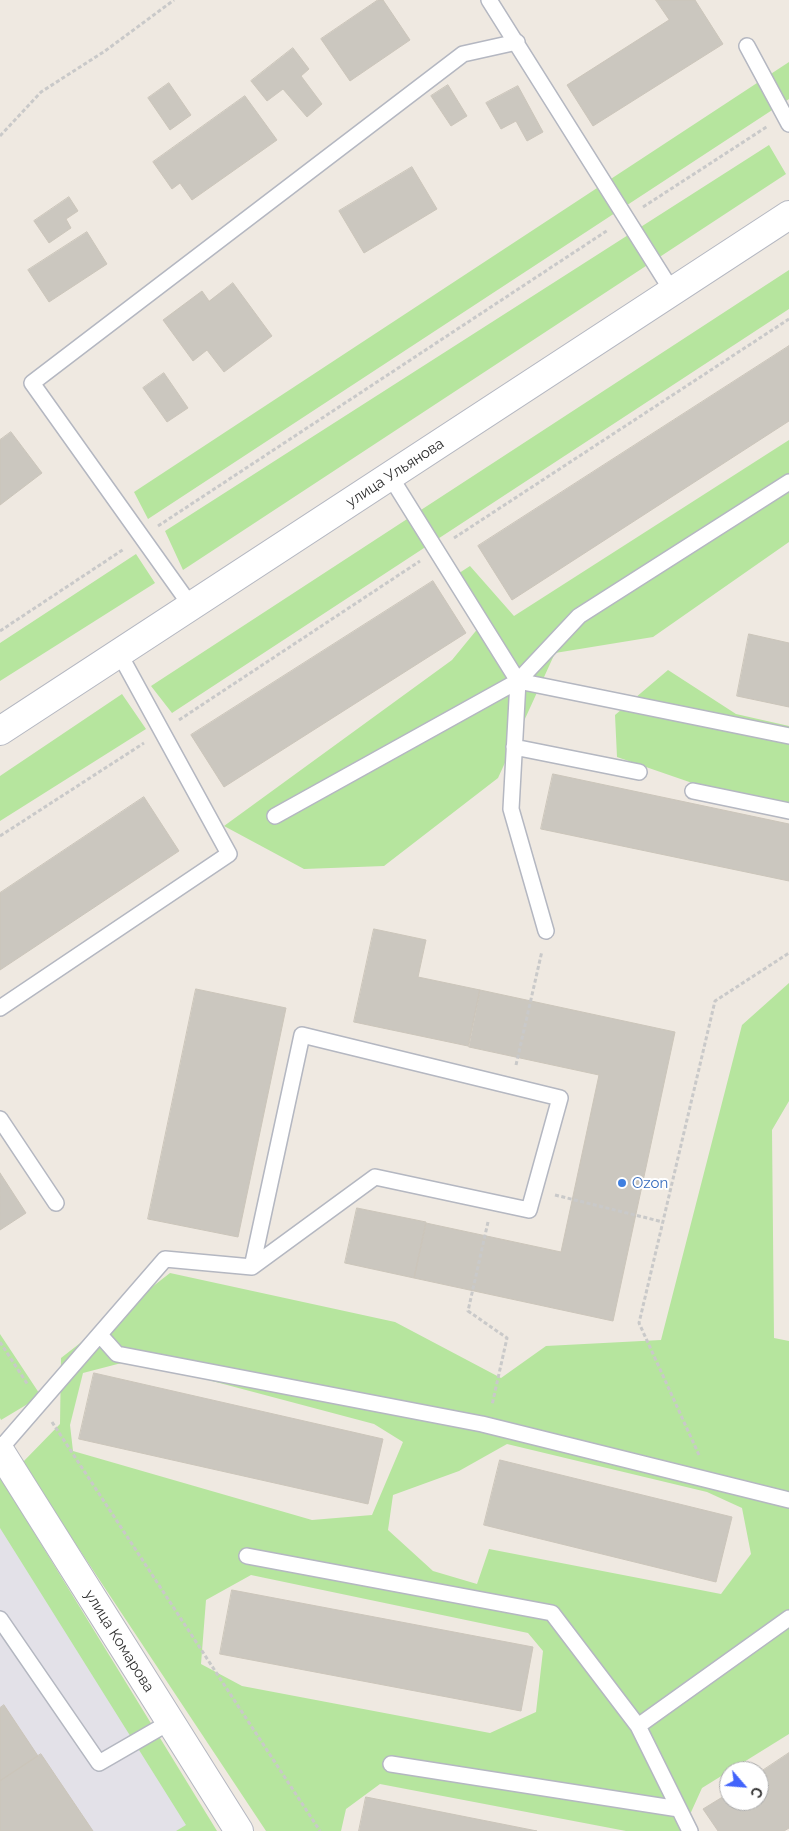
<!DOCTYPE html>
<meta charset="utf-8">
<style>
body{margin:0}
#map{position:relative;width:789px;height:1831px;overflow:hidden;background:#efe9e1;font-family:Raleway,sans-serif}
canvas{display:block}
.north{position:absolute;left:719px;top:1761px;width:50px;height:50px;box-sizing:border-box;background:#fff;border:1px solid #ababab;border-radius:50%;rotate:117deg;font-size:14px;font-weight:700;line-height:20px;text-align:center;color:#2e2e2e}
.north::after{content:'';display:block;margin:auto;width:18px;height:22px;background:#4264fb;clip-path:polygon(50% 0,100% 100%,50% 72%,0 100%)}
</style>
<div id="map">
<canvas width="789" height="1831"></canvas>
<div class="north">С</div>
</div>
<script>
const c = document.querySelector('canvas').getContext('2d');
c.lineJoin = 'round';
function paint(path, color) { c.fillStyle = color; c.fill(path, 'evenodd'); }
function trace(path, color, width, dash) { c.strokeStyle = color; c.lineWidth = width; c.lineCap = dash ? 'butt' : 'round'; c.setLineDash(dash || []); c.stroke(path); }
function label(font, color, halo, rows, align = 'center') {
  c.font = font + ' Raleway,sans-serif'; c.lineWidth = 4; c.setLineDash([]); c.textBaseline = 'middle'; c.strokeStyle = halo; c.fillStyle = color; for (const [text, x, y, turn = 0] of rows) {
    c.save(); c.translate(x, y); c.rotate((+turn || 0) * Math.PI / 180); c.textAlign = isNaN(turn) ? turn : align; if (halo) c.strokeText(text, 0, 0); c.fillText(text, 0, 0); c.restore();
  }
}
const industrial = new Path2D(`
 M0,1509L215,1831H0Z`);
const green = new Path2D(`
 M789,62V99L148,519L134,492Z
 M769,145L786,174L183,570L165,531Z
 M789,270V309L172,713L151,686Z
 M789,440V542L653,637L555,653L498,778L384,866L304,869L224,826L452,660L484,621L453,577L470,566L514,616Z
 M136,554L155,583L0,681V643Z
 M668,670L736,714L789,726V804L727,795L617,757L615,715Z
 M122,694L146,729L0,821V776Z
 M789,983V1101L772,1130L774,1338L789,1341V1734L702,1788L687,1821L693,1831H626L380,1784L346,1809L341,1831H266L22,1463L60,1424L61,1358L170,1273L395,1322L501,1378L546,1346L661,1340L742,1025ZM133,1360L374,1424L403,1442L372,1515L312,1520L73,1451L70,1425L83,1373ZM507,1444L707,1492L742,1508L751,1554L721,1594L489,1549L477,1584L433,1571L388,1530L393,1495L459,1471ZM251,1575L528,1633L543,1651L536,1712L490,1733L242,1686L201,1664L206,1600Z
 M0,1334L41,1396L1,1420L0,1418Z
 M0,1477L217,1831H176L186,1825L0,1528Z`);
const building = new Path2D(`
 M378,0H383L410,40L350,81L321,39Z
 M656,0H695L723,44L593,126L567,85L669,20Z
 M293,48L309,69L301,76L322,104L307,117L283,89L267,101L251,81Z
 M169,83L191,115L170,130L148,98Z
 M448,85L467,116L451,126L431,96Z
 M518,86L543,132L527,141L516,121L501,129L486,103Z
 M245,96L277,140L192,200L180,183L172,189L153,162Z
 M412,167L437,209L364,253L339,211Z
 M69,197L78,211L66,219L71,228L49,243L34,221Z
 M87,232L107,264L49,302L28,270Z
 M233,283L272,336L224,372L207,350L193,361L163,320L202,291L209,301Z
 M789,346V421L512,600L478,546Z
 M164,373L188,408L167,422L143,388Z
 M11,432L42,473L0,505V440Z
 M433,581L466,633L224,787L191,735Z
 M749,634L789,643V707L737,696Z
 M553,774L789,824V881L541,829Z
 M144,797L179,851L0,970V893Z
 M374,929L426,940L418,977L480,990L468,1046L354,1022Z
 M196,989L286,1008L238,1237L148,1219Z
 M480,990L675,1032L613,1321L414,1278L426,1223L561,1252L599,1075L469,1047Z
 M0,1173L26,1213L0,1230Z
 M357,1208L426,1222L414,1278L345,1263Z
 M94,1373L383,1439L368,1504L79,1439Z
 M500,1460L732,1517L716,1582L484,1525Z
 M232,1590L533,1647L521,1711L220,1654Z
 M4,1705L38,1756L0,1781V1708Z
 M789,1753V1828L784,1831H718L703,1809L729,1793V1801H759V1773Z
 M41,1754L93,1831H0V1781Z
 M366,1797L537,1831H359Z`);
const path = new Path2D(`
 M0,136L41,92L105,51L174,0
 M643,207L768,126
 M158,526L608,230
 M454,538L789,319
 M0,631L124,549
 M179,720L420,561
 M0,836L144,743
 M516,1065L542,951
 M555,1195L663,1222
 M488,1222L468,1311L507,1338L492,1405
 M0,1342L28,1385
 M52,1422L320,1831
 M699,1455L639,1323L715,1001L789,953`);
const service = new Path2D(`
 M489,0L672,291
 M747,46L789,124
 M191,606L32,383L463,54L517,42
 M518,681L789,736
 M514,747L639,772
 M693,791L789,811
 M275,816L518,681L390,476
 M546,931L511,809L518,681L579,616L789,482
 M0,1008L229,854L119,653
 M0,1119L56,1203
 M100,1335L117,1354L482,1424L789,1500
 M0,1449L165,1259L252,1267L375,1177L529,1210L560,1098L302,1035L252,1267
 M247,1556L552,1613L638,1726
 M0,1619L99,1763L170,1722
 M391,1764L679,1809
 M690,1831L638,1726L789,1618`);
const minor = new Path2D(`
 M0,1451L239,1831`);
const secondary = new Path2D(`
 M0,731L789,215`);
const markers = [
 [622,1183,5,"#3f7fe0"]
];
const streetNames = [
 ["улица Ульянова",395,473,-33],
 ["улица Комарова",119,1641,58]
];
const shopNames = [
 ["Ozon",632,1183]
];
paint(industrial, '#e3e1e8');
paint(green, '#b6e59e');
paint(building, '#cbc7bf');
trace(building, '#cbc5ba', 1);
trace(service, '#b4b7c1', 18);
trace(minor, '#b4b7c1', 30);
trace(secondary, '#b4b7c1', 30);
trace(path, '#c9c9c9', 3, [4, 2.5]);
trace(service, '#fff', 15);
trace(minor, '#fff', 28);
trace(secondary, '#fff', 28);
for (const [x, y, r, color] of markers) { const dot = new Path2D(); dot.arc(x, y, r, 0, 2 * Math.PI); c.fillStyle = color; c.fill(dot); trace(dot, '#fff', 2); }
label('15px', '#2e2e2e', '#fff', streetNames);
label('15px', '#366cbe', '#fff', shopNames, 'left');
</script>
